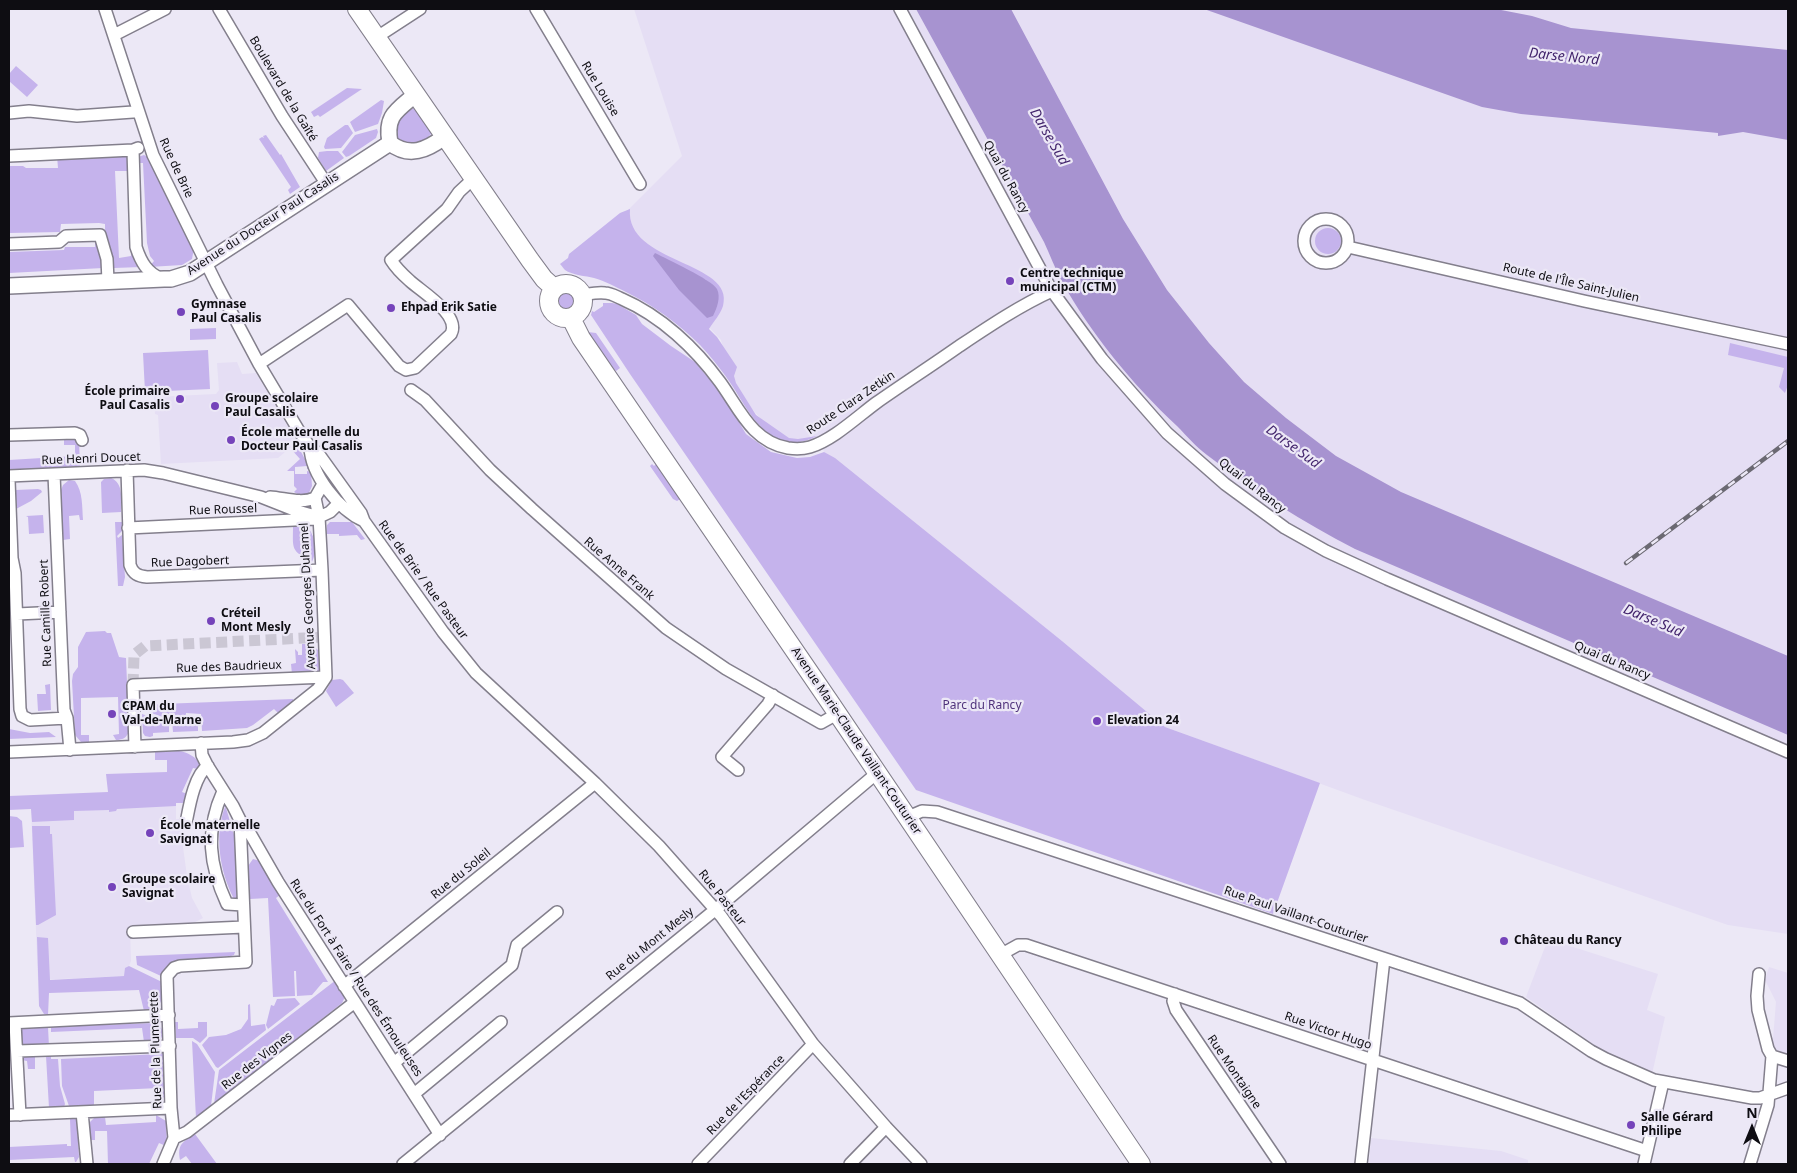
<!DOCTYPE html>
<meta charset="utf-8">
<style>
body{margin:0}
#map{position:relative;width:1797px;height:1173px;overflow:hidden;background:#ece8f6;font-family:"Noto Sans",sans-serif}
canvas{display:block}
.frame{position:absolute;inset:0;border:10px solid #0e0d12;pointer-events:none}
.north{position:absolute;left:1727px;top:1103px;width:50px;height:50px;-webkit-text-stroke:4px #ece8f6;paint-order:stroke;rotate:0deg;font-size:14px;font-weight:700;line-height:20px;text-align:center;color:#0e0d12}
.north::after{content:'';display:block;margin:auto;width:18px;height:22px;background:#0e0d12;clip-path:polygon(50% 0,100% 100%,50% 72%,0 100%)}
</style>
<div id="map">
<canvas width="1797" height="1173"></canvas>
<div class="frame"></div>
<div class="north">N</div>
</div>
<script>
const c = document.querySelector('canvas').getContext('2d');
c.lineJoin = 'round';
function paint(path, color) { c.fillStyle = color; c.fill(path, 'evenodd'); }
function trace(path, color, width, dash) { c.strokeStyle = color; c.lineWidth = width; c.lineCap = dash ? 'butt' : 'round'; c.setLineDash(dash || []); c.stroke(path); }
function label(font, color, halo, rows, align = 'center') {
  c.font = font + ' "Noto Sans",sans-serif'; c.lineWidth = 4.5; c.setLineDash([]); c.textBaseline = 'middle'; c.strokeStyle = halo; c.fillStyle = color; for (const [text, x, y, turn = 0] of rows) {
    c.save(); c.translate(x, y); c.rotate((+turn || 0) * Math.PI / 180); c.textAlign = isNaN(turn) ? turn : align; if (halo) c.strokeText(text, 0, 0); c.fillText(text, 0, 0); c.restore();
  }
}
const built = new Path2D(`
 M634,9H1788V934L1728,925L1365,800L1165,727L1062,641L824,452L820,441L779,440L734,388L721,340L675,291L623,215L682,156Z
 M237,362L242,374L256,373L297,442L278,458L161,464L158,415L155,414L154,397L216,394L219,390L217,363Z
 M176,803V819H180L183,822V847L187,876L192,898L203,918L195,922V927L130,929L131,961L125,976L38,980L31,808Z
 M1548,939L1658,974L1647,1010L1665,1017L1652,1074L1610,1056L1526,997Z
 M1769,967L1788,973V1056L1772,1051L1776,1002L1765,980Z
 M1371,1138L1501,1151L1528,1160V1164H1369Z`);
const green = new Path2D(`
 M16,66L38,85L27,97L9,81V74Z
 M347,88L362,89L320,117L318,115L314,117L311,112Z
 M381,100L384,101L382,113L378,124L355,132L350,122Z
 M414,108L433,132L422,143L404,145L393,136L396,118Z
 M345,125H348L353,133L341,148L325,149L324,147L327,138Z
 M377,129L378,132L376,138L349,156L346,157L342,152L355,135Z
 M266,135L280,155L281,154L300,187L290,194L288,190L291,187L259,139L262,137L264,138L263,136Z
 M327,151H338L344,158L326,171L318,158L319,152Z
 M125,154L129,157L130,171H115L119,258L131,256V245L141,267L114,268L112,266C113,252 104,239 105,224L99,223L61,224L60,232L9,233V166H23L26,168H58L57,156Z
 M144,155L149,158L194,248L192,259L182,265L149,267L154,261L150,256L147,243L143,163H136L138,157Z
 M630,209C625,264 736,261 723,306C720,315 714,321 709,329L717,337L737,367L734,376L736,383L756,415L789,438L798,439L817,436C773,458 753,419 733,387C724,373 712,358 700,345C679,324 653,305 626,292C616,287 605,281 594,278C586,276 572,275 565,270C563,268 562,266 560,264L568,258L569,254L620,213ZM689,271L706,280L713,315L708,317Z
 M1315 241a13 13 0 1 1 26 0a13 13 0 1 1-26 0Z
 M95,241L100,246L103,268L9,273V252L64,250L65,247H95Z
 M556 300a9 9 0 1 1 18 0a9 9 0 1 1-18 0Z
 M603,303H612L617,304L636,315L642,324L671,346L695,362L724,397L746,434L771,452L797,458L810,457L824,452L835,458L1062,641L1165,727L1320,783L1273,914L916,790L630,374L591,315L592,311L594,312L603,306Z
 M216,328V339L190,340V329Z
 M588,332L596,333L620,368L616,371L607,363L587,333Z
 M1730,343L1788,357V385L1785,393L1779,387L1784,368L1728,355Z
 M208,350L210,389L145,392L143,353Z
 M64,436H72L79,440L80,467L9,470V460L75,456V445H64Z
 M297,444L310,469H307V466L295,467V474H307V471L311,472L312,486L308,495H299L294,492L297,489L294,486V471H287L300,459L291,449Z
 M652,464L654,466L656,464L682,498L677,501L673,499L650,466Z
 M111,478C124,483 121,500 121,512L102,513L101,482L104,479Z
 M69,480L75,481C83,492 82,506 83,520H80L79,515L69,516L70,539L63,540L61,490L63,485Z
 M38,489L41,490L42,492L31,501L16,509L15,491L16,490Z
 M43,515L44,533L29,534L28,517L26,516Z
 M115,522H122V531L117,536L118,538L122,535L125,577L123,586H118Z
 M330,522H352L365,539L361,540L357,535L339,536V534H326L327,525Z
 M300,524L305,526L306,530L309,529C316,539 317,551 312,562C290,550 293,549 293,526Z
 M105,631L107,633H111L119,657L126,658L129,731C127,738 122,740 116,740L113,735L119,734L118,697L81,698V735H89V742H81L75,735L72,681L73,674L78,667V647L86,632Z
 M302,644H311L318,650L320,670L317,673L292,674L291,664L296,663L295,649L298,652V655H302Z
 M340,679L343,680L354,693L336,707L326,691L332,680Z
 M50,684L51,710L38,711L37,694H46L45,685Z
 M293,699V702L278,713L274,709L253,725L247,728L202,731L201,714L186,713V721L198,720V731L173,732L172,720L145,711V706L161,704Z
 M142,714L166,722L169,724V732L153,733V736L150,737L145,736L143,733Z
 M9,729L30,733L49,732L56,737L9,739Z
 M179,751C187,752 197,757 200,765L198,769L193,768L182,792L190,795L184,803H176V806L117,809L116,811L109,812V810L74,811V820L32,822L31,809L9,810V796L108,792L106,774L167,772V760H155V752Z
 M222,804H224L226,808L235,838L237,898L235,901L229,899L233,897C220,871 214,835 225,807L220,806Z
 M9,816L17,817L22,821L24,847L9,848Z
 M32,826H50V834H52L56,915L38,925H36Z
 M253,859L260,861L280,895L276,898L328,982H323L312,995L297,996L296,971H294L295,996L273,997L268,898L250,899L248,866Z
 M37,937L48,938L50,980L124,976L125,968L129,966L162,982C161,999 165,1009 144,1011L139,990L49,993L48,1015L44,1014L39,1006Z
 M235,952L234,955L231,956L177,960L166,967L161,976L137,965L136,956Z
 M336,980L345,997L342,1003L214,1104L219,1070Z
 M295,998L300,1004L268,1029L266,1025L271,1005L274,1006L277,999Z
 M250,1004L251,1026L265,1024L266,1030L218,1068L216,1067L202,1045L209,1037L226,1035L241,1029L248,1019V1005Z
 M175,1022H178V1029L198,1028V1022H207V1036L200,1043L193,1038H176Z
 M154,1023C161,1025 163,1030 163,1036L159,1041L144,1042L142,1028L51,1032V1027Z
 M48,1027L49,1047L22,1045V1029Z
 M192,1041L197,1044L215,1072L211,1106L196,1118Z
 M159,1049L164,1052L166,1093L164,1098L160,1100L159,1088L94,1091V1106H69L62,1086L61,1059L159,1054Z
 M51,1054V1059H58L60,1086L65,1104L64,1107L49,1108L46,1056L35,1057V1069H28L27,1061L22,1060L23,1055Z
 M156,1115L166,1121L167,1143L166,1146L159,1143L149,1164H108L107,1131H95V1140H90V1122L94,1118L105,1117L106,1125L156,1122Z
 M70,1119H77L79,1157L76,1162H75L74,1157L9,1160V1147L67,1144V1146H71Z
 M195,1134L217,1164H192L186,1156L180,1160C177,1144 183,1142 195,1134Z`);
const water = new Path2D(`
 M916,9H1011L1123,219L1167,290L1209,343L1244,382L1286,418L1336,456L1401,492L1788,656V735L1355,549C1303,522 1254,491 1207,455C1196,447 1187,436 1177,426C1132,384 1091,334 1061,280C1055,268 1050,255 1044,242Z
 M1204,9H1496L1532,16L1571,28L1788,50V140L1743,132L1718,136V133L1521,114L1482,107Z
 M655,253C667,259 712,280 717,289C721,297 717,308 713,316L707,318L679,290L653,256Z`);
const streetTunnel = new Path2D(`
 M133,685L134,655L145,646L325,637`);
const street = new Path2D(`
 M105,9L153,155L217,285L259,364L299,431L310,447L318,453L361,513L364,521
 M219,9L282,116L326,183
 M536,9L640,184
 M900,9L1052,291L1102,359L1167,433L1225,484L1285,528L1326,551L1387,579L1788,752
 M114,35L165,9
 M377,37L420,9
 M9,113L29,111L77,116L133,112L138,111
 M133,150L136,247C141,262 147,273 162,279
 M9,156L133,150L138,148
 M1304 241a22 22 0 1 1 44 0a22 22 0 1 1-44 0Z
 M9,244L59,242L66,236L100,235L107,259L108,281
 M1348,247L1584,301L1788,344
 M582,295C589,294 597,292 605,293C611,293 617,297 622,299C661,316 695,348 720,382C739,408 752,442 788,448C795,449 803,449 810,447C833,440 857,417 876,403C903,384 931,366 958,347C988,327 1019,306 1052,291
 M259,364L348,305L399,366L406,370L415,368L451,334C461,315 422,292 410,281C402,274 396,268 391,260L447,209L459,192L474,178
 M411,390L425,400L490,470L532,509L666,628L726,669L821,723L837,714
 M9,435L75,433L80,435L82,440
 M310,447C311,475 339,510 364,521L443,632L476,673L595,783L659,846L721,916L813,1044L886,1127L921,1164
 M127,470L130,565C133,574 138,576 147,577L322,570
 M54,474L64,710L67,718L70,750
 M9,476L144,470L163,473L261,497L294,510L319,517
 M9,480L12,558L15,573L20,709L22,716L30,720L67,718
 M270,497C285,498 301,504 315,498
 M128,528L315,519L330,512L339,503
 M17,614L60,612
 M201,743L202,755L207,765L233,806L240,820L251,835L278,882L440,1135
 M135,747L133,685L326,677
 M9,752L233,742L248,740L263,733L318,689L326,677L322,570L319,517L315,498L323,484
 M738,770L722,757L768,704L773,695
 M223,791C205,831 209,865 227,904L243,905
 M908,817L922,811L937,812L1520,1003L1591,1051L1606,1059L1654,1080L1752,1098H1760L1788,1088
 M186,823C189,808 194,775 208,766
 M133,932L244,927
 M1000,955L1018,945H1026L1647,1151
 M344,986L595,783
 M1175,994L1173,1001L1176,1010L1280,1164
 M9,1023L169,1015
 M15,1023L20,1115
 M17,1051L170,1046
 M1772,1056L1788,1061
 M394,1063L512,965L517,945L557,912
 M414,1094L501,1022
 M82,1112L87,1164
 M9,1115L171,1108
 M174,1138L187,1132L355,1002
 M163,1164L174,1138L171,1108L167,976L174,968L180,966L246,962L240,820
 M403,1164L721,905L877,773
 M698,1164L813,1044
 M850,1164L886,1127
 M1361,1164L1384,959
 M1644,1164L1663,1082
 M1750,1164L1768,1105L1772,1056L1768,1049L1758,1010L1757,996L1759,974`);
const secondary = new Path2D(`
 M415,95C396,111 385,116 390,143C409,158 427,150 444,137
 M9,286L164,279H171L190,273L390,143`);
const primary = new Path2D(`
 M357,9L530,260L544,279L554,288
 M549 301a17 17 0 1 1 34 0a17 17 0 1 1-34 0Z
 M571,318L581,338L831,704L1141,1164`);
const rail = new Path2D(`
 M1626,563L1788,441`);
const markers = [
 [1010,281,5,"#7543ba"],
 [391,308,5,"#7543ba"],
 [181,312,5,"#7543ba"],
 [180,399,5,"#7543ba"],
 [215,406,5,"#7543ba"],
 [231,440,5,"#7543ba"],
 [211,621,5,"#7543ba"],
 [112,714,5,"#7543ba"],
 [1097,721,5,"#7543ba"],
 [150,833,5,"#7543ba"],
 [112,887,5,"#7543ba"],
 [1504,941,5,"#7543ba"],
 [1631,1125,5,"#7543ba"]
];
const streetNames = [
 ["Boulevard de la Gaîté",283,89,59],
 ["Rue Louise",600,89,59],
 ["Rue de Brie",176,168,65],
 ["Quai du Rancy",1006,177,61],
 ["Avenue du Docteur Paul Casalis",263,224,-33],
 ["Route de l'Île Saint-Julien",1571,283,13],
 ["Route Clara Zetkin",851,403,-34],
 ["Rue Henri Doucet",91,459,-2],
 ["Quai du Rancy",1252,486,38],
 ["Rue Roussel",223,510,-2],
 ["Rue Dagobert",190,562,-2],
 ["Rue Anne Frank",619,569,41],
 ["Rue de Brie / Rue Pasteur",423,580,54],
 ["Avenue Georges Duhamel",308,596,-93],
 ["Rue Camille Robert",46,613,-92],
 ["Quai du Rancy",1612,661,23],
 ["Rue des Baudrieux",229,667,-2],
 ["Avenue Marie-Claude Vaillant-Couturier",856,741,56],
 ["Rue du Soleil",461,874,-39],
 ["Rue Pasteur",722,898,51],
 ["Rue Paul Vaillant-Couturier",1296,915,19],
 ["Rue du Mont Mesly",650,944,-39],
 ["Rue du Fort à Faire / Rue des Émouleuses",356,978,57],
 ["Rue Victor Hugo",1328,1031,19],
 ["Rue de la Plumerette",156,1050,-92],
 ["Rue des Vignes",257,1061,-38],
 ["Rue Montaigne",1234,1072,56],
 ["Rue de l'Espérance",746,1095,-46]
];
const poiNames = [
 ["Centre technique",1020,274],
 ["municipal (CTM)",1020,288],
 ["Gymnase",191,305],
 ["Paul Casalis",191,319],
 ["Ehpad Erik Satie",401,308],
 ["École primaire",170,392,"right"],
 ["Paul Casalis",170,406,"right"],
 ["Groupe scolaire",225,399],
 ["Paul Casalis",225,413],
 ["École maternelle du",241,433],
 ["Docteur Paul Casalis",241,447],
 ["Créteil",221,614],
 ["Mont Mesly",221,628],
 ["CPAM du",122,707],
 ["Val-de-Marne",122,721],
 ["Elevation 24",1107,721],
 ["École maternelle",160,826],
 ["Savignat",160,840],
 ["Groupe scolaire",122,880],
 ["Savignat",122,894],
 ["Château du Rancy",1514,941],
 ["Salle Gérard",1641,1118],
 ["Philipe",1641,1132]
];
const parkNames = [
 ["Parc du Rancy",982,706]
];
const waterNames = [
 ["Darse Nord",1564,57,6],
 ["Darse Sud",1049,137,60],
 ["Darse Sud",1293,447,36],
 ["Darse Sud",1653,621,23]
];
paint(built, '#e5def4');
paint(green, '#c5b3ec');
paint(water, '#a793d0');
trace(streetTunnel, '#cbc7d4', 11, [11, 5.5]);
trace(street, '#837f8c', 14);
trace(secondary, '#837f8c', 18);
trace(primary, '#837f8c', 20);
trace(street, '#fff', 11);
trace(secondary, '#fff', 15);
trace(primary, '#fff', 18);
trace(rail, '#6b6972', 4.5);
trace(rail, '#ece8f6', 2.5, [8]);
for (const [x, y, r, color] of markers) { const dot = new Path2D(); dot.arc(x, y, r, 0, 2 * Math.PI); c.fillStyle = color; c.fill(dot); trace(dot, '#ece8f6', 2); }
label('12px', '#0e0d12', '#ece8f6', streetNames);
label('bold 12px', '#0e0d12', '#ece8f6', poiNames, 'left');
label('12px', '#4f327b', '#ece8f6', parkNames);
label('italic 14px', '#42246c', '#ece8f6', waterNames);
</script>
